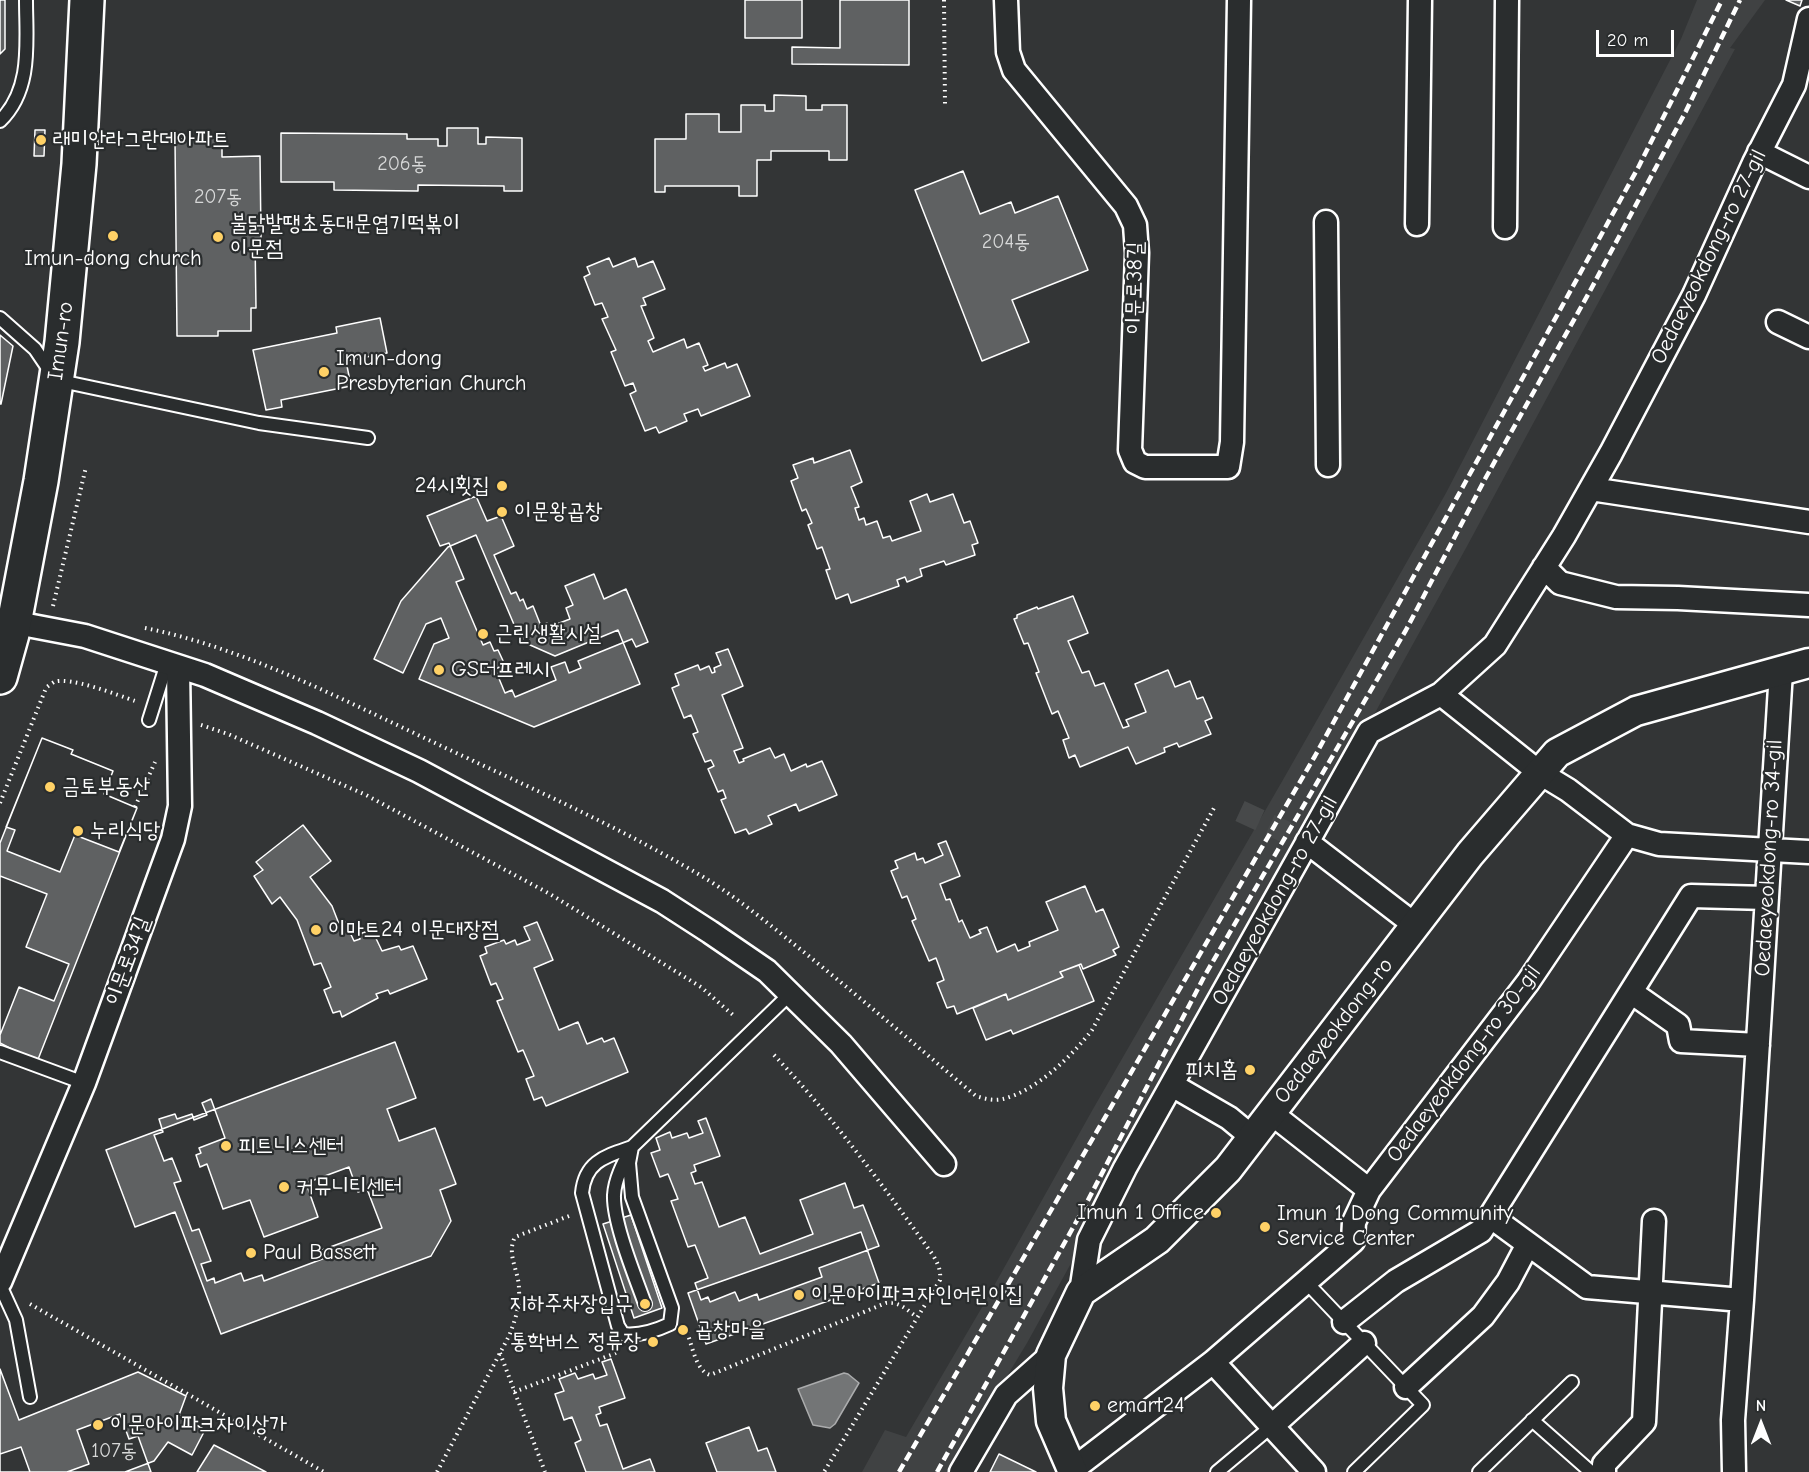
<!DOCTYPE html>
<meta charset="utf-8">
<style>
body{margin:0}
#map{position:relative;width:1809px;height:1472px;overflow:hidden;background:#333536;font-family:"Comic Neue",sans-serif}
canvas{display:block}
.north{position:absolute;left:1731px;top:1394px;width:60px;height:60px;-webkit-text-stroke:4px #2a2d2e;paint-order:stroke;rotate:0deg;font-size:16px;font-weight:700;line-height:24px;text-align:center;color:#fff}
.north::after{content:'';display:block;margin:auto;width:21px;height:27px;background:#fff;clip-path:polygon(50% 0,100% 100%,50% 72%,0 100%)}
.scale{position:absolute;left:1596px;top:30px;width:78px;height:27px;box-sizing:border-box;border:3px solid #fff;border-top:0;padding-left:8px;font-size:18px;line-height:21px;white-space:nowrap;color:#fff;-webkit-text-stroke:4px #2a2d2e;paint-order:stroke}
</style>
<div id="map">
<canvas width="1809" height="1472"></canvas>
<div class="north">N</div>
<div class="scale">20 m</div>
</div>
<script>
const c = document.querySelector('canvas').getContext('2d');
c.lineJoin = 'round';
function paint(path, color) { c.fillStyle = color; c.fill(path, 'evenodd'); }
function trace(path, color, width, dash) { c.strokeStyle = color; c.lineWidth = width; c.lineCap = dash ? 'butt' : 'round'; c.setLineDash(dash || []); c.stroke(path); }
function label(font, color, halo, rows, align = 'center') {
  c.font = font + ' "Comic Neue","Poor Story",sans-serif'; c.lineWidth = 4.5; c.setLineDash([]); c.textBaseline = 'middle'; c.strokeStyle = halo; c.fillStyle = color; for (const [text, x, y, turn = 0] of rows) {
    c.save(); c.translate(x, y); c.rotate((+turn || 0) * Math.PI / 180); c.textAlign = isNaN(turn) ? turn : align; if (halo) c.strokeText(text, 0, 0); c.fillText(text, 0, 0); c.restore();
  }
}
const built = new Path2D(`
 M1697,0H1765L1730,48L1735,49L1466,548L1027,1343L949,1472H862L885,1430L906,1437L981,1309L1093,1109L1284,778L1446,493L1681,39Z`);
const water = new Path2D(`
 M844,1373L848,1374L859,1383L835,1424L830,1428L813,1425L798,1389Z`);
const building = new Path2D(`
 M0,0H5V49L0,54Z
 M745,0H802V38H745Z
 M840,0H909V65L792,64V47L840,48Z
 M1786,0H1802L1800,6Z
 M774,95L806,96V110H822V105H847V160H829V151H771V160H757V196H739V186H665V192H655V139H686V114H719V132H741V105H765V111H774Z
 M447,128H478V144H486V137L522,138V191H504V186L418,185V191L334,190V182H281V133L407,134V139H438V146H447Z
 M35,130H45L44,156H34Z
 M222,138V157L260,156L261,238H255L256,308H251V331H218V336H177L175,139Z
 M963,171L980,214L1011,202L1015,213L1058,196L1088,270L1012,300L1029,342L982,361L915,190Z
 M609,258L613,267L635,258L638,267L653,261L665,289L643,298L646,305L641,306L654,338L648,341L653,352L684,339L687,348L699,343L708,365L703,367L705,371L725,363L727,368L737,364L750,396L701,416L698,409L684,414L687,421L659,433L656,427L645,431L630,394L636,391L633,383L625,386L611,352L616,350L602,319L608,317L602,303L595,305L584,277L590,274L587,267Z
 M380,318L387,353L346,361L351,386L281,400L282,407L266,410L253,350L337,333L336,327Z
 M0,335L13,346L1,404H0Z
 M850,450L862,482L851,487L859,507L855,508L859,520L864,518L866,525L877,521L883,538L890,536L892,541L921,531L910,501L927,494L930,502L953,494L964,523L970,521L978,543L972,545L975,555L946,565L944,561L920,569L922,576L907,582L905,577L897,580L899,586L851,603L848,594L836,599L826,570L830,569L822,547L817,549L808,525L812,523L806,509L802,511L791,481L798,478L793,465L813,458L814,463Z
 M476,496L487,521L501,516L514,546L494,555L511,594L516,592L520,601L523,599L527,609L533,606L541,626L547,623L549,627L570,619L566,608L573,605L565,586L594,574L604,599L626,589L648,642L636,647L632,639L578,661L581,668L569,673L565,662L551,667L556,680L515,697L512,690L505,693L495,669L505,665L498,650L494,651L490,642L483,645L456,582L464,579L449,543L440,546L427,516Z
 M476,535L521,641L555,656L618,630L640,684L534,727L419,679L434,644L449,638L441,618L426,624L403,673L374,659L401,601L448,547Z
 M1073,596L1088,633L1068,641L1082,673L1089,671L1095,686L1104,683L1123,728L1129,726L1126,720L1146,712L1135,684L1168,670L1175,687L1190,681L1197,699L1203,697L1212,718L1205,721L1211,734L1179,747L1177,743L1164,748L1165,752L1136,764L1128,747L1080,767L1075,755L1069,758L1063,740L1069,738L1058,711L1052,714L1036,673L1039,672L1028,643L1024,644L1014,619L1017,618V615L1037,607L1038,609Z
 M728,649L743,686L722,695L743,748L734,751L739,763L744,761L743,759L770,748L775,758L784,754L791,771L806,764L807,767L822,761L837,795L799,811L796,804L768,816L772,824L749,834L746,829L735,833L721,800L726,798L723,790L718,792L708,769L714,766L711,760L705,762L693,734L698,732L691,715L684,718L672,688L679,685L675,674L698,665L700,670L709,666L712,673L715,672L714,668L721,665L716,653Z
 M42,738L73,750L71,754L113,771L104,794L137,808L119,852L75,835L60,872L7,851L15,830L6,827Z
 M42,738L73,750L71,754L113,771L104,794L137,808L37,1062L0,1043V843Z
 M303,825L331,861L310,877L332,906L339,924L345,922L354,941L360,939L359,934L372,930L382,951L399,946L401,950L413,946L427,979L390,994L388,990L376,994L378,998L342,1017L340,1011L333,1013L324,990L331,987L321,963L314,965L297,920L280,897L272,904L254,876L263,870L256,862Z
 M946,841L960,876L940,884L946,900L950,899L959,922L962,920L970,938L981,933L979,930L987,927L997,952L1015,944L1018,951L1030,946L1029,942L1058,930L1046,902L1085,886L1096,912L1103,909L1119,947L1113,950L1116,955L1083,969L1081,964L1060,972L1063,977L1008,1000L1006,994L957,1014L954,1006L947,1008L937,983L944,980L936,958L929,961L912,921L916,919L907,896L902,898L891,871L898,868L895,861L915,853L917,860L923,858L925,863L943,855L938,844Z
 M0,876L47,894L26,947L69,964L54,1001L19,987L0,1035Z
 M537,922L553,960L534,968L559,1030L578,1022L587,1044L602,1038L604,1042L614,1038L628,1072L546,1106L542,1097L534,1100L526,1079L534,1076L523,1050L518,1052L497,1001L503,999L496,983L491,985L480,956L487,953L485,947L504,940L506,944L515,940L517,945L530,940L524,927Z
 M1079,965L1094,1001L1013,1034L1011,1030L986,1040L973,1008L1006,994L1008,1000L1063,977L1060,972Z
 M395,1042L416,1098L387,1109L399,1141L435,1128L456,1184L440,1190L451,1221L431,1256L221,1334L175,1212L135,1227L106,1150Z
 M211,1099L225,1138L199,1148L201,1153L196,1155L200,1167L207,1164L223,1209L250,1200L264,1237L318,1217L306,1183L349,1167L358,1192L367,1189L382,1228L322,1250L325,1258L264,1281L262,1275L244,1281L241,1273L215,1283L214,1278L207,1281L201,1264L211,1261L199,1229L192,1231L174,1183L181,1181L172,1158L164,1161L154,1135L163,1132L159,1119L175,1114L177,1119L192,1114L194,1120L207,1115L202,1103Z
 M706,1118L720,1156L694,1165L696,1171L691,1173L695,1184L702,1182L719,1227L745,1217L760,1254L813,1234L800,1200L845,1183L854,1208L863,1205L879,1246L819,1268L822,1277L759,1300L757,1294L739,1301L735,1292L710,1302L708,1297L701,1300L695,1283L708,1278L695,1245L688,1247L671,1201L678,1199L668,1174L660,1177L651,1153L660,1150L656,1138L670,1132L672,1138L687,1133L689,1138L703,1133L698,1121Z
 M631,1215L662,1308L634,1318L603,1224Z
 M861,1232L879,1283L706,1344L688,1293Z
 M611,1359L625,1398L599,1407L601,1413L596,1415L600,1426L607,1424L623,1469L650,1459L655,1472H586L575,1443L581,1440L572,1417L564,1420L555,1394L564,1391L559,1379L575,1373L578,1379L593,1374L595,1379L607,1375L602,1362Z
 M0,1369L19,1420L138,1372L186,1396L179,1415L205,1430L192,1455L168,1442L154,1461L125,1472H0Z
 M120,1414L129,1439L138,1436L151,1472H67L89,1464L77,1430Z
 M749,1427L758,1451L767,1448L776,1472H717L706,1443Z
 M214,1445L266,1472H197Z
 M21,1447L30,1472H0V1454Z
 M999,1454L1036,1472H990Z`);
const minorTunnel = new Path2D(`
 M1240,811L1307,842`);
const path = new Path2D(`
 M944,0L945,105
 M53,606L86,467
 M145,628C239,647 327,692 414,733C510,779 609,821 700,875C737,897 771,926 805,953C863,1000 919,1048 976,1096C985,1099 994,1101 1003,1099C1036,1091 1072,1056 1092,1030L1214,808
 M201,725L228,734L366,795L550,894L701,987L733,1015
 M0,803L46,688C48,686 51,684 54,682C69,676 118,695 135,701
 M135,807L155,762
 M774,1055C833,1117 883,1186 933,1255C938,1264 941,1270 940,1280L824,1472
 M30,1304L324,1472
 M687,1332C692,1345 696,1371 710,1375L886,1303C899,1301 907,1310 917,1317
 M500,1353L545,1472
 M514,1392L616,1353
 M437,1472L509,1336C515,1321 520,1306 519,1289C519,1271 506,1254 515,1237L569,1216`);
const service = new Path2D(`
 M0,121C33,89 26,41 26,0
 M0,318L35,349L56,380L259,423L368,438
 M149,720L167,663
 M0,1052L84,1083
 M632,1147L629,1163L632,1197L672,1308L670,1324C655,1331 639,1336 623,1334L618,1326L582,1193C585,1161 606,1156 632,1147Z
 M1307,1283L1423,1405L1354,1472
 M0,1285L16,1320L30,1397
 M645,1304C635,1276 613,1223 614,1195C615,1178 624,1162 632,1147L790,994
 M1532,1420L1591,1472
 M1217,1472L1272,1426
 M1479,1472L1572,1382`);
const minor = new Path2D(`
 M1006,0L1008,52L1014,70L1126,206L1135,225L1137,253L1130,450L1135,462L1145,467H1228L1232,442L1239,0
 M1759,152L1809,177
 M1326,222L1328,465
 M1417,224L1420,0
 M1505,227L1507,0
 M1778,322L1809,337
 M1591,489L1809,522
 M1544,567L1560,583L1616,597L1678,598L1809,605
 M1,620L85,636L205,675L317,723L419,771L662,901L710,932L767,971L841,1044L944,1164
 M1441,694L1540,773L1568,790L1627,835L1659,844L1809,852
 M1307,842L1415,925
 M1631,992L1678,1025L1681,1041L1758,1045
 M1172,1085L1229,1118L1252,1137
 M1271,1113L1369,1190
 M1490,1216L1587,1287L1742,1300
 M0,1282L84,1083L173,839L180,806L178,667
 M1081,1292L1089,1240L1125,1168L1369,732L1441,694L1495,645L1564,536L1611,453L1694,295L1754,163L1794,85L1809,19
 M1344,1322L1396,1281L1481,1231L1691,896L1767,898
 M1213,1362L1314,1472
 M1406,1387L1483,1316L1508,1282L1528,1244
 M1272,1426L1364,1343
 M1072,1470L1213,1362L1353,1241L1354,1222L1369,1190L1528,982L1627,835
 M961,1472L1006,1395L1051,1355
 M1604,1472V1464L1644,1422L1654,1221
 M1734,1472L1733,1420L1742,1300L1781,671`);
const tertiary = new Path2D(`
 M1073,1472L1051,1421L1048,1388L1051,1355L1081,1292L1157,1240L1228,1169L1470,854L1557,753L1636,711L1809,663`);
const secondary = new Path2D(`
 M0,677L12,634L41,481L62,342L79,164L87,0`);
const rail = new Path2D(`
 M899,1472L1315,756L1639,166L1722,0
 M937,1472L1085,1206L1205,975L1406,630L1485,479L1590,291L1686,111L1740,0`);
const markers = [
 [41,140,6,"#ffd166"],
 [113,236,6,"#ffd166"],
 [218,237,6,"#ffd166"],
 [324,372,6,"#ffd166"],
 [502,486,6,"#ffd166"],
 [502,512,6,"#ffd166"],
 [483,634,6,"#ffd166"],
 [439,670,6,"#ffd166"],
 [50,787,6,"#ffd166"],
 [78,831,6,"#ffd166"],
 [316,930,6,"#ffd166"],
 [1250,1070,6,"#ffd166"],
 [226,1146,6,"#ffd166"],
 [284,1187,6,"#ffd166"],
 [1216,1213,6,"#ffd166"],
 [1265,1227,6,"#ffd166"],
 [251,1253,6,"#ffd166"],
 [799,1295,6,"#ffd166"],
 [645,1304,6,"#ffd166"],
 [683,1330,6,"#ffd166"],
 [653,1342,6,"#ffd166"],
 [1095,1406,6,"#ffd166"],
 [98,1425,6,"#ffd166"]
];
const numberNames = [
 ["206동",402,164],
 ["207동",218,197],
 ["204동",1006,242],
 ["107동",114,1451]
];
const poiNames = [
 ["래미안라그란데아파트",53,140],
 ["불닭발땡초동대문엽기떡볶이",230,224],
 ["이문점",230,249],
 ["Imun-dong church",113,259,"center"],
 ["Imun-dong",336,359],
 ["Presbyterian Church",336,384],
 ["24시횟집",490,486,"right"],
 ["이문왕곱창",514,512],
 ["근린생활시설",495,634],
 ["GS더프레시",451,670],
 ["금토부동산",62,787],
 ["누리식당",90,831],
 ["이마트24 이문대장점",328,930],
 ["피치홈",1238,1070,"right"],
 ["피트니스센터",238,1146],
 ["커뮤니티센터",296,1187],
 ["Imun 1 Office",1204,1213,"right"],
 ["Imun 1 Dong Community",1277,1214],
 ["Service Center",1277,1239],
 ["Paul Bassett",263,1253],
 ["이문아이파크자인어린이집",811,1295],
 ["지하주차장입구",633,1304,"right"],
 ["곱창마을",695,1330],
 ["통학버스 정류장",641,1342,"right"],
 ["emart24",1107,1406],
 ["이문아이파크자이상가",110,1425]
];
const streetNames = [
 ["Oedaeyeokdong-ro 27-gil",1709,257,-64],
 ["이문로38길",1135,288,-89],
 ["Imun-ro",61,341,-82],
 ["Oedaeyeokdong-ro 34-gil",1769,858,-87],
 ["Oedaeyeokdong-ro 27-gil",1275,901,-61],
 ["이문로34길",128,961,-70],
 ["Oedaeyeokdong-ro",1334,1031,-52],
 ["Oedaeyeokdong-ro 30-gil",1464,1064,-53]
];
paint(built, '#404243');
paint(water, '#737576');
trace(water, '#abacad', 1.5);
paint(building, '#5f6162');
trace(building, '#fff', 1.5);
trace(minorTunnel, '#47494a', 22, [22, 11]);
trace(service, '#fff', 16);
trace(minor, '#fff', 27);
trace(tertiary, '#fff', 33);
trace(secondary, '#fff', 38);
trace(path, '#fff', 4, [1.5, 4.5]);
trace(service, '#2a2d2e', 12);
trace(minor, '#2a2d2e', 22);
trace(tertiary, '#2a2d2e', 28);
trace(secondary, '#2a2d2e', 33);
trace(rail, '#fff', 4.5, [9, 4.5]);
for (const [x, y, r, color] of markers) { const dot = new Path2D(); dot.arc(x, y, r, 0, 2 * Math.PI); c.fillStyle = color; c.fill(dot); trace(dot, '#2a2d2e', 2); }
label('20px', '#d7d8d8', null, numberNames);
label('22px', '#fff', '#2a2d2e', poiNames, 'left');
label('22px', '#fff', '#2a2d2e', streetNames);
</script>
